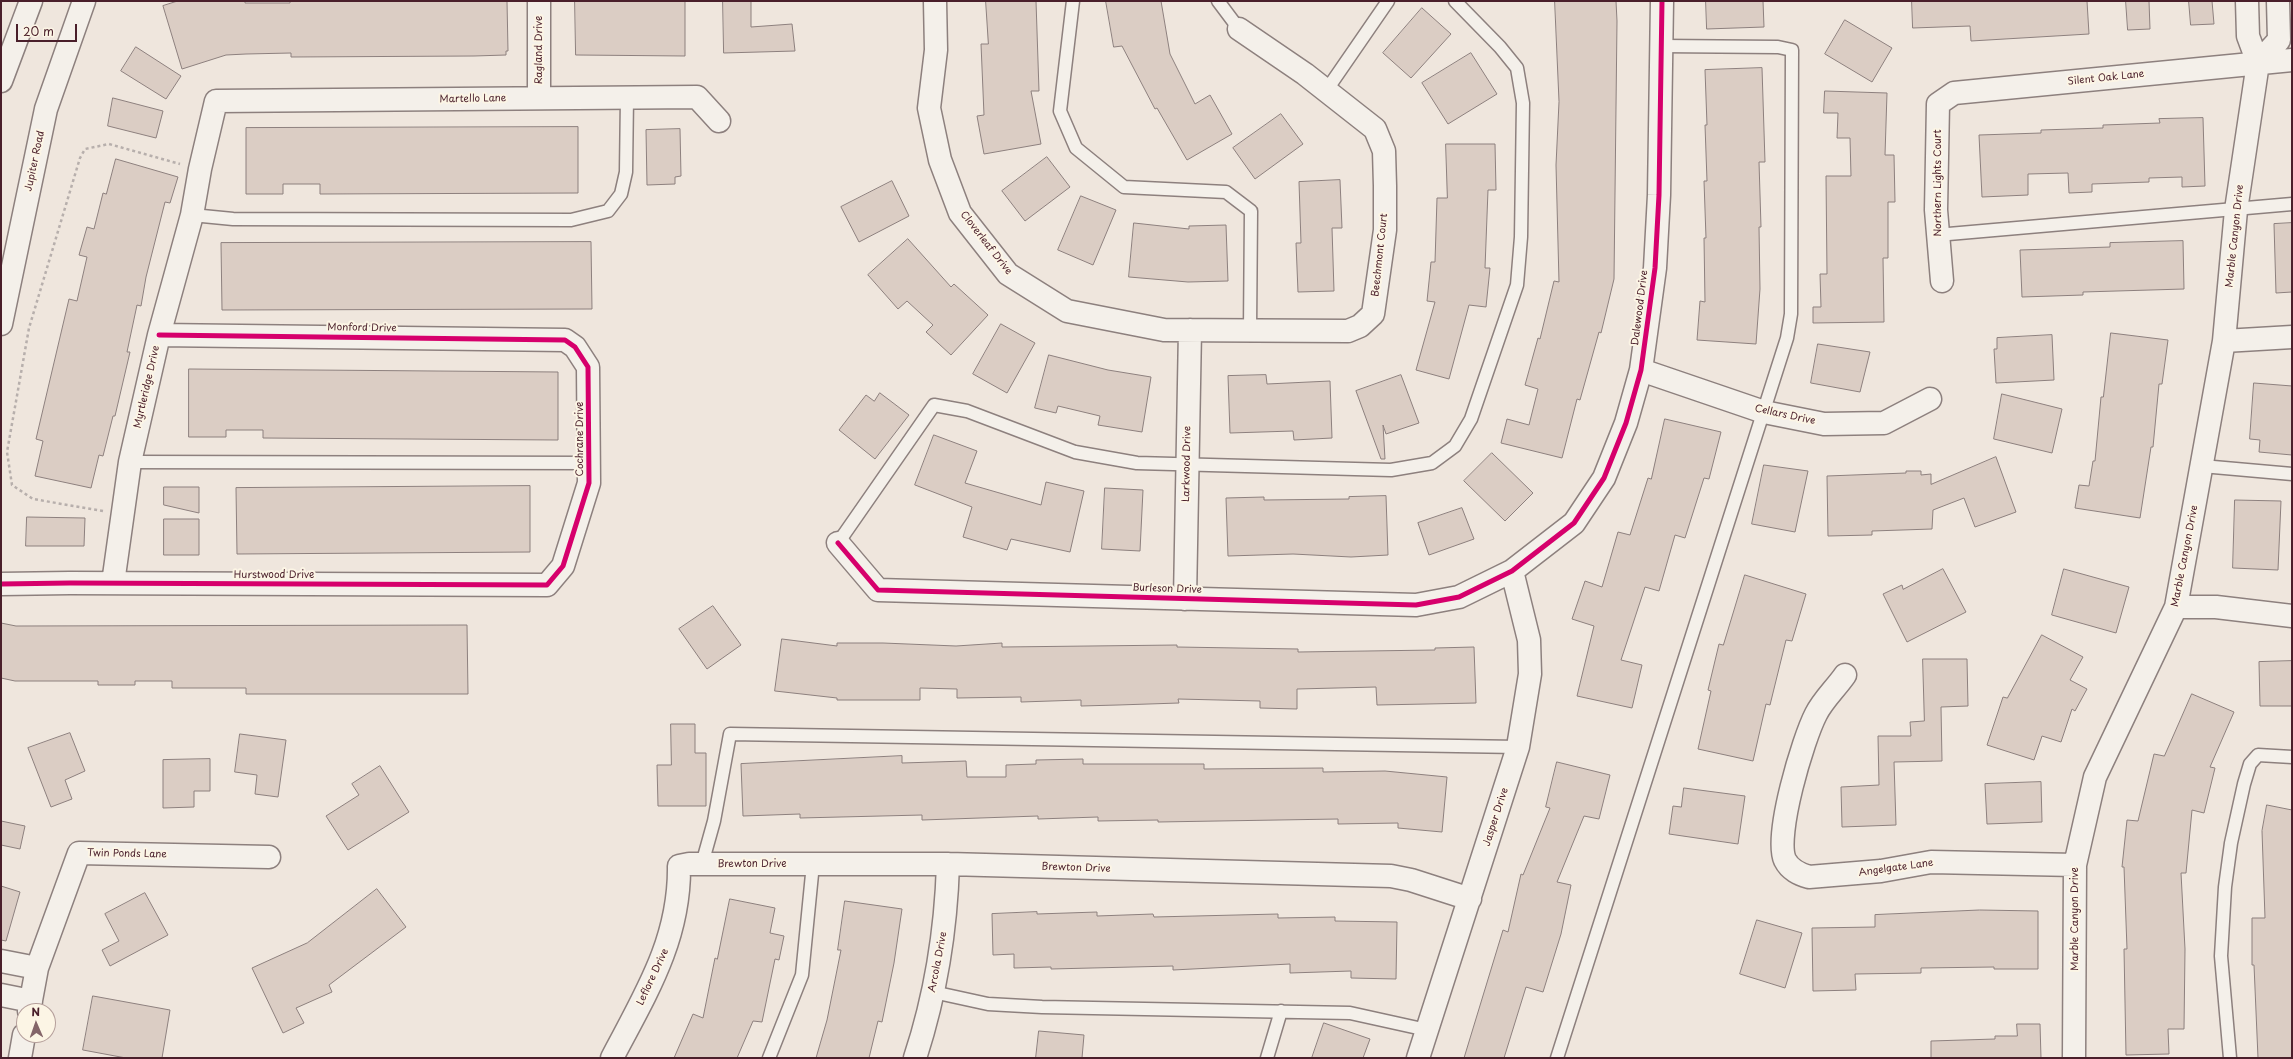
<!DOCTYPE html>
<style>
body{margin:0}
#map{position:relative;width:2293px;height:1059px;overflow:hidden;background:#efe6dd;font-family:"Playpen Sans",sans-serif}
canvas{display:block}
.frame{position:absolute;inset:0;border:2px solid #4a1f2b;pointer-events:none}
.north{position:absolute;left:16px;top:1003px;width:40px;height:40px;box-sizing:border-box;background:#fcf5e5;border:1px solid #b59f9b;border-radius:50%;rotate:358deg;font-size:11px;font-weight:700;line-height:16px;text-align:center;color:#4a1f2b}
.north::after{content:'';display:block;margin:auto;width:14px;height:18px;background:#846569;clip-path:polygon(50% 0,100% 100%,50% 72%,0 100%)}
.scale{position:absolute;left:16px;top:24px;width:61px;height:18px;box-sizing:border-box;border:2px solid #4a1f2b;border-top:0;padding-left:5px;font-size:12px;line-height:14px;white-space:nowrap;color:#4a1f2b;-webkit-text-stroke:3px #fcf5e5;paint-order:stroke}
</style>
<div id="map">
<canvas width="2293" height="1059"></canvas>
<div class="frame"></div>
<div class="north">N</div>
<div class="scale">20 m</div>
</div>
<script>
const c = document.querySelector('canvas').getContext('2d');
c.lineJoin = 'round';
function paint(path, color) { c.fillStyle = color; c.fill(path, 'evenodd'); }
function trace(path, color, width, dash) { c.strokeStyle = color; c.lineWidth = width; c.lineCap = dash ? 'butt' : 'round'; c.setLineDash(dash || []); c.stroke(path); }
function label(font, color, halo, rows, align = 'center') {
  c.font = font + ' "Playpen Sans",sans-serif'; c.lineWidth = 4; c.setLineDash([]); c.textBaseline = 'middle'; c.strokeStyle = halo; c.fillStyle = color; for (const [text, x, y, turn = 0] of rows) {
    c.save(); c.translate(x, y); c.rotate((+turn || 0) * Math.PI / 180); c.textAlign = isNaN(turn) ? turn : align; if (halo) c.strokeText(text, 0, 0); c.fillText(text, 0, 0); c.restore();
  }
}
const building = new Path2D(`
 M178,1H245V3H290V1H507L508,51H506V55L474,56L291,57V53L246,54L226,55L182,69L163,6Z
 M575,1H685V56L576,55Z
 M723,1H751V27L792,24L795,51L724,53Z
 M986,1H1036L1039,91H1031L1041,144L984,154L977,116L984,115L981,44H988Z
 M1106,1H1161L1170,54L1195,104L1210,95L1232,134L1187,160L1157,108L1155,109L1122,46L1114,47Z
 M1555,1H1616L1617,21L1614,279L1601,333L1599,332L1580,400L1577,399L1562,458L1501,443L1507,419L1529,425L1538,389L1525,385L1538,338L1540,339L1554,281L1559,282L1556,165L1559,102Z
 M1706,1H1763L1764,27L1707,29Z
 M1912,1H2087L2089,34L1971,41L1970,26L1913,28Z
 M2126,1H2149L2150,29L2128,30Z
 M2189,1H2212L2214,24L2191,25Z
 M1422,8L1451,34L1411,78L1383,53Z
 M1845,20L1892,48L1872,82L1825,54Z
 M136,47L181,76L166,99L121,71Z
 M1471,53L1497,94L1448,124L1422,83Z
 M1762,68L1765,162H1759L1761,227H1759L1760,289L1756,344L1697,340L1700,301L1705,302L1704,238H1706L1704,181H1707L1705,125H1707L1705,70Z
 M1825,91L1887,93L1885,155H1894L1895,202H1888V258H1883L1884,322L1813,323V307H1821L1820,274H1827L1826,176H1851L1850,138H1837L1838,113H1824Z
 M113,98L163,111L156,138L108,126Z
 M1281,114L1303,144L1255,179L1233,148Z
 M2203,118L2205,186L2182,187V177L2149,178V182L2092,184V192L2069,193L2068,173L2028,174V195L1982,197L1979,135L2041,133V130L2103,128V125L2160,123L2159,119Z
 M578,127V193L320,194V184H283V194H246V128Z
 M680,129L681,176L675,177V184L647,185L646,130Z
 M1446,144H1495L1496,190H1488L1485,268H1490L1486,307L1469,305L1449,379L1416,370L1435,302L1427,301L1431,262H1435L1437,198H1447Z
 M1047,157L1070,187L1025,221L1002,191Z
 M116,159L178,177L170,203L165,202L146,277L141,306L137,305L127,352H130L115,416H113L103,456L99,455L91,488L35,476L43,441L36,439L69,299L77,301L87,257L79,255L87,227L94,229L103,193L106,194Z
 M1340,180L1342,228H1332L1334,291L1298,292L1296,243H1301L1299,182Z
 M892,181L909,216L859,242L841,207Z
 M1081,196L1116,210L1093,265L1058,250Z
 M1134,223L1189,229V226L1226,225L1228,281L1188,282L1129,277Z
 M2292,223V292L2276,293L2274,224Z
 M908,239L951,287L954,284L988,315L951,355L926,332L933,325L907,301L898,309L868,275Z
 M2183,241L2184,289L2083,292V295L2022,297L2020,250L2110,247V243Z
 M591,242L592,309L222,310L221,243Z
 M1001,324L1035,343L1007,393L973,374Z
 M2111,333L2168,340L2162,384H2159L2153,447H2151L2140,518L2075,508L2079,485L2089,486L2093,461H2095L2101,397H2103Z
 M2052,335L2054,380L1996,383L1994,349H1997V338Z
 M1818,344L1870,352L1860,392L1811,383Z
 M1049,355L1108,370L1151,377L1142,432L1098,425L1100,416L1058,406L1056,413L1035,408Z
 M189,369L558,372V440L263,438V430H226V437H189Z
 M1266,375L1267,384L1330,381L1332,438L1294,440L1293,431L1230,433L1228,376Z
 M1401,375L1419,423L1386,434L1383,425L1385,459H1381L1356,391Z
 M2254,383L2292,386V455L2259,452L2260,440L2250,439Z
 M880,393L909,415L875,459L839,430L866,395L874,401Z
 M2002,394L2062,409L2052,453L1994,439Z
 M1665,419L1721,432L1709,479L1704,478L1685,538L1675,535L1659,591L1645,587L1621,660L1642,665L1632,708L1577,696L1594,626L1572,619L1585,581L1602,587L1618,532L1630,535L1648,478L1651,479Z
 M934,435L977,451L965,483L1041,505L1046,482L1084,491L1070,552L1011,539L1007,550L963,537L972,507L915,485Z
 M1492,453L1533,493L1505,521L1464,481Z
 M1996,457L2016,512L1975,527L1964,498L1933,510L1932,529L1872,531V535L1828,536L1827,476L1906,473V471H1921V475L1931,474V484Z
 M1764,465L1808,471L1795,532L1752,524Z
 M530,486V552L237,554L236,488Z
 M164,487H199V513L164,505Z
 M1105,488L1143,490L1140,551L1102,549Z
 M1386,496L1388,555L1351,557L1293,554L1228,556L1226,498L1264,497V500L1349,499V497Z
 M2235,500L2281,501L2278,570L2233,568Z
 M1462,508L1474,539L1429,555L1418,523Z
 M27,517L85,518L84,546H26Z
 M164,519H199V555H164Z
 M1943,569L1966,612L1907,642L1883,594L1902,585L1903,589Z
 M2064,569L2129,587L2116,633L2052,615Z
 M1745,575L1806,594L1792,641L1786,640L1770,705L1766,704L1753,761L1698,749L1711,691L1708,690L1719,644L1723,645Z
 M713,606L741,645L707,669L679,629Z
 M1,623L16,626L467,625L468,694H246V688H172V681H135V685H98V681H15L1,678Z
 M2042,635L2083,657L2070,680L2087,689L2075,711L2072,709L2061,742L2042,736L2034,760L1987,745L2003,697L2007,698Z
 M782,639L837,646V643H883L956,646L1002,643V647L1177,645V647L1298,649V652L1435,650V648L1474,647L1476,703L1377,705L1376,687L1297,689V709L1260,708V701L1178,699L1179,703L1118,705L1081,706V700L1021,702V697L957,698V689L920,688V700H837V698L775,691Z
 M1923,659H1967L1968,706L1941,707L1942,761L1894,762L1896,825L1842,827L1841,787L1879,785L1878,736H1911L1910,722L1924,721Z
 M2292,661V706H2260L2259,662Z
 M2192,694L2234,712L2210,767L2215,768L2204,813L2192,810L2186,873H2181L2185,949L2184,1029H2168L2169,1054L2126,1055L2124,949H2127L2124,867H2122L2127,820L2138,821L2154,754L2164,756Z
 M671,724H695V753H706V806H658L657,765H671Z
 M70,733L85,771L65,780L72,799L51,807L28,748Z
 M240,734L286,740L278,797L255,794L257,775L235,772Z
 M902,756V763L966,761L967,777H1006V765L1036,764V760L1083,759V764H1204V769L1323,768V772L1385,771L1447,777L1442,832L1398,828V823L1338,824V819L1158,822V820L1098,821V817L1038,819V816L922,820V815L800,818V814L743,816L741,764Z
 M210,759V791H194V807L163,808V760Z
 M1557,762L1610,775L1599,819L1584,816L1557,882L1571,885L1561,934L1543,992L1526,987L1504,1058H1464L1503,930L1508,932L1521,874L1523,875L1550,808L1546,807Z
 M380,766L409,812L348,850L326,816L359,795L352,784Z
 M2041,782L2042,822L1987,824L1985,784Z
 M1684,788L1745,796L1738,844L1669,834L1673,806L1681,807Z
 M2267,805L2292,810V1058H2258L2254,965H2252V918H2265L2262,831Z
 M1,821L25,826L20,849L1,845Z
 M1,886L20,892L6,941L1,940Z
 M377,889L406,927L329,985L332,992L296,1008L304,1023L283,1033L252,968L307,943Z
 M145,893L168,935L110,966L102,950L119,941L105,914Z
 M730,899L775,908L770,933L784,936L779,960L775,959L762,1022L753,1021L737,1058H674L693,1014L703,1018L715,958L717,959Z
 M845,901L902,909L894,963L882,1022L878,1021L869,1058H816L827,1020L841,950H838Z
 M1980,910L2038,911V969H1994V967L1921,968V973L1855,974L1856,990L1813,991L1812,928L1875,927V915Z
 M1037,912V914L1097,912V916L1153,914L1154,917L1278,914V918L1335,917V921L1397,922L1396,979L1351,978V971L1290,973V964L1173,970V966L1051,969V967L1014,968V954L993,955L992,914Z
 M1757,920L1802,933L1785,988L1740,974Z
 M93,996L170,1010L162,1058H126L83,1050Z
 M1324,1023L1370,1039L1363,1058H1312Z
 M2017,1024H2040L2041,1058H1931V1041L1995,1039V1036H2017Z
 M1039,1031L1084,1035L1082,1058H1036Z`);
const path = new Path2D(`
 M103,511L33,499L12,485L7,452L29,328L80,158L85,149L109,144L180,164`);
const lane = new Path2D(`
 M1073,1L1060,111L1076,148L1124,187L1226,192L1251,211L1250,330
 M1218,1L1239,29
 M1326,91L1388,1
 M192,215L233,219L571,220L608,211L621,194L626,172L627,97
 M1937,235L2292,204
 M130,462L589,463
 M2202,466L2292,474
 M838,543L934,405L967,411L1075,452L1137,463L1391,470L1432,463L1455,446L1471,419L1517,285L1521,237L1523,103L1517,68L1500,47L1455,1
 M702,864L714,821L730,734L1518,747
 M933,992L988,1004L1042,1007L1350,1013L1427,1030
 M769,1058L802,975L813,864
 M1267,1058L1281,1011
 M1557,1058L1787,338L1791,314L1792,50L1778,47L1661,46
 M2230,1058L2221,956L2225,887L2231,843L2244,784L2250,764L2258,755L2292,757`);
const street = new Path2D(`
 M539,1V98
 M935,1L936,50L929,108L940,160L960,213L1008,274L1067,311L1164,330L1348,331L1360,326L1373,314L1385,230V186L1384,151L1375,129L1305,74L1239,29
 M2258,63L2279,40L2278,1
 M1942,281L1936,210L1938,104L1954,93L2292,60
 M2224,341L2292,337
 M1641,370L1764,412L1824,424L1884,423L1930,399
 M838,543L878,590L1416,605L1459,597L1512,571L1574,523L1604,478L1626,423L1641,370L1655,268L1659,195L1662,1
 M113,583L130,462L159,335L192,215L200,169L216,101L697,97L719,121
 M1,584L70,583L547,585L563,566L589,483L588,367L575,347L565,340L159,335
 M1185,599L1190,330
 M2176,607H2216L2292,616
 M1845,675C1836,688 1823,700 1816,714C1803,739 1774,836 1785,860C1790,870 1799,874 1809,877L1881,871L1931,862L2075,865
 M1,961L37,968
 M1,995L31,1001
 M29,1011L37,968L79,853L269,857
 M20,1058L24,1035
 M612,1058C645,995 680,940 679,866L689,864H948L1391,876L1411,880L1470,899
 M915,1058C936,994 946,931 948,864
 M1418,1058L1518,747L1530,674L1529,640L1512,571
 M2074,1058L2075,865L2095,777L2176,607L2224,341L2236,210L2258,63L2248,36L2247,1`);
const secondary = new Path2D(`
 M1,81L31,1
 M1,324L46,109L84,1`);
const cycleway = new Path2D(`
 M838,543L878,590L1416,605L1459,597L1512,571L1574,523L1604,478L1626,423L1641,370L1655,268L1659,195L1662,1
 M1,584L70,583L547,585L563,566L589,483L588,367L575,347L565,340L159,335`);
const streetNames = [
 ["Ragland Drive",539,50,-90],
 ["Silent Oak Lane",2106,78,-6],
 ["Martello Lane",473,99,-1],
 ["Jupiter Road",35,161,-78],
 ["Northern Lights Court",1938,183,-90],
 ["Marble Canyon Drive",2235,236,-84],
 ["Cloverleaf Drive",986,243,52],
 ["Beechmont Court",1380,255,-84],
 ["Dalewood Drive",1640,308,-83],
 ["Monford Drive",362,328,1],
 ["Myrtleridge Drive",147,387,-77],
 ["Cellars Drive",1785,415,12],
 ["Cochrane Drive",580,439,-90],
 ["Larkwood Drive",1187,464,-89],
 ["Marble Canyon Drive",2185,556,-79],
 ["Hurstwood Drive",274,575],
 ["Burleson Drive",1167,589,2],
 ["Jasper Drive",1496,817,-72],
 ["Twin Ponds Lane",127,854,1],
 ["Brewton Drive",752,864],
 ["Brewton Drive",1076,868,2],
 ["Angelgate Lane",1896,868,-8],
 ["Marble Canyon Drive",2075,919,-90],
 ["Arcola Drive",938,962,-79],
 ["Leflore Drive",653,977,-65]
];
paint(building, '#dbcdc4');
trace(building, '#8d807e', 1);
trace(lane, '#8d807e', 15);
trace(street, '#8d807e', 25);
trace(secondary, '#8d807e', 25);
trace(path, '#b7afac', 2.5, [3, 3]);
trace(lane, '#f4f0ea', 12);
trace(street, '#f4f0ea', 22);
trace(secondary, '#f4f0ea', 22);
trace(cycleway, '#d6006c', 5);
label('10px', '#4a1f2b', '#fcf5e5', streetNames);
</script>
